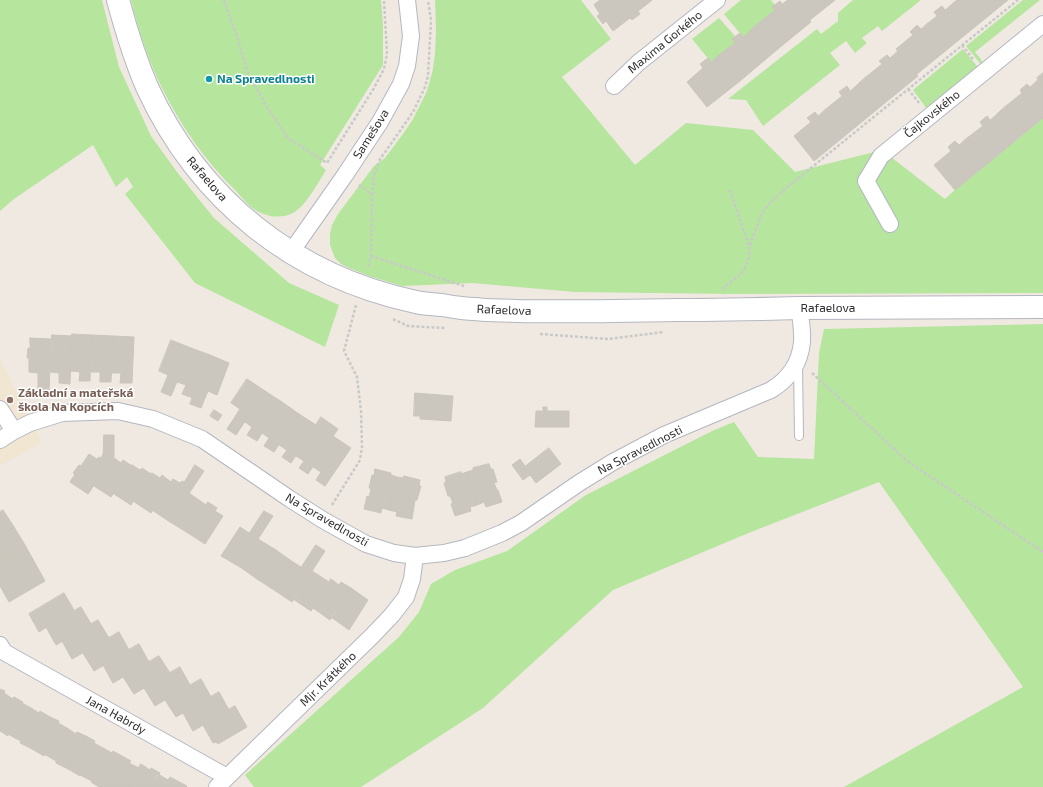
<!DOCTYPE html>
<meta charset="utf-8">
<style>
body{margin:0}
canvas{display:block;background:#efe9e1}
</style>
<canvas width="1043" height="787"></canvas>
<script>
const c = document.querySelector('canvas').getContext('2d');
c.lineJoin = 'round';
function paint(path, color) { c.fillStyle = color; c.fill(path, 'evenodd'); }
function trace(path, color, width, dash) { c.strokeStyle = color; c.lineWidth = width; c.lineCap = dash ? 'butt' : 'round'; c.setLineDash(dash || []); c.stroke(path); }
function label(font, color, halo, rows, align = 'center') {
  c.font = font + ' "Exo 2",sans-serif'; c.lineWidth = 3; c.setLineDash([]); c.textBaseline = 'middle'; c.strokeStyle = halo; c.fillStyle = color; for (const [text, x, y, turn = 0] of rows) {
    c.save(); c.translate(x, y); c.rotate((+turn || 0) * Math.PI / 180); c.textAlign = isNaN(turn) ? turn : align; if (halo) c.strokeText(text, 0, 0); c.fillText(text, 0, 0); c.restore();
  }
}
const education = new Path2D(`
 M0,359L42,442L0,466Z`);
const green = new Path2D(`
 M0,0H102L119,67L151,136L177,172L214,218L289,283L339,305L325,347L195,283L125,194L133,187L127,177L116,187L93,145L14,199L0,211Z
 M131,0H381L383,25V65L320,165L326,170C319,181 306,206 293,213C280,220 262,216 251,207C245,202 241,196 236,191C206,162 181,126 162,88C149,62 138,29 131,0Z
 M435,0H581L611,39L562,77L635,165L686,123L753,130L795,172L882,150L945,199L955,190L1043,118V293L732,294L575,292L472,283L402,286L372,277L349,268L341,264L335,258L330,245V234L332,225L338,214L374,166L385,158L403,134L413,119L427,91L433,69L435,53L436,30Z
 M741,0H771L775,5L772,7L775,10L743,37L724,14Z
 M853,0H921L882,31L878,26L862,38L867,43L855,53L846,41L830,53L840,65L763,126L746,100L728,99L817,29L821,34L838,21V13Z
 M1023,0H1040L975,52C979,57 983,60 983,67L966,46Z
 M719,18L735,36L732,39L735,43L711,62L692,39Z
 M963,49L981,71L930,113L913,90Z
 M1043,324V787H844L1023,687L879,482L746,534L613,590L483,708L361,787H254L245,775L399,637L419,612L431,584L455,570L507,551L586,495L712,431L734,422L758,457L814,459L819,353L824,329Z`);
const building = new Path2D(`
 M600,0H642L646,5L638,11L640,14L632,20L630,18L613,31L606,21L603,24L597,16L600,14L594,5Z
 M642,0H652L646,5Z
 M788,0H793L811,22L779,48L759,23L775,10L772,7L780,1L782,4Z
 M793,0H835L810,20Z
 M957,0H963L981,22L949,48L928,23L937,16L934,12L942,6L945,10Z
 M963,0H1008L981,22Z
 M759,23L779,48L740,81L719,55L735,43L732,39L740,33L743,37Z
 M928,23L949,48L917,74L896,49L913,35L910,32L917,25L921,29Z
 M898,51L918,76L886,102L866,77L882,64L879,61L887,55L890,58Z
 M719,55L740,81L707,107L687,82L703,68L700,64L708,58L711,62Z
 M1043,73V86L1037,78Z
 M866,77L886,102L847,134L826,109L842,96L839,92L847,86L850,91Z
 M1038,80L1043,86V118L1027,131L1006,106L1022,93L1020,90L1027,84L1030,87Z
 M1006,106L1027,131L987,164L967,138L983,126L980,122L987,116L990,120Z
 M826,109L847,134L814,161L794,136L811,122L807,118L815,112L818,116Z
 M967,138L987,164L955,190L934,165L951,151L948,147L955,141L959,145Z
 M72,334L92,335L90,381H79L80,372L71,371Z
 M52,335L72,336L70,384L59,383V373L50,372Z
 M92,335L113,336L111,382H100V372H91Z
 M113,336L134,337L132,383H120L121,373H111Z
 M30,338L51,339L49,391H38V373L29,372V358H27L28,348H30Z
 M171,340L191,348L171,396L161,392L168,375L159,371Z
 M191,348L210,355L193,398L182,394L186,385L177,382Z
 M210,355L229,363L217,395L208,391L201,408L190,404Z
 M247,379L265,391L236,435L227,429L240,409L231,403Z
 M265,391L282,402L257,441L247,435L252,427L245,422Z
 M415,393L453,396L451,421L420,419V416H414Z
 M282,402L299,414L274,452L264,446L269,438L262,433Z
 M543,407H547V411H569V427H535L536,411H543Z
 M214,410L222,415L218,421L210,416Z
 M299,414L316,425L291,463L282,457L287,450L279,445Z
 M321,417L338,429L308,474L299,468L304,461L296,456Z
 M104,435H114V456L88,494L70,482L75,474L73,473L79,465L81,466L89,454L97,459L99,457L101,458L103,454Z
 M333,436L351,448L325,486L316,480L321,472L313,467Z
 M549,448L561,464L536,483L530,475L523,480L512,465L520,459L525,466Z
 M113,457L121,463L123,460L132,466L111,497L94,486Z
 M489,464L491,469H493L497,482L494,483L497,490H498L502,502L486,507L484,502L477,505L467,472L473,470V468Z
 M132,465L140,470L142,468L151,474L131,505L114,494Z
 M195,465L204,471L170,522L152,510L173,479L180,483L182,481L184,482Z
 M375,469L391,473V475L397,477L389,510L382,508L381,513L364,509L367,496L369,497L371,489L369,488L372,475H374Z
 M461,472V474L467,472L477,505L470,507L471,511L455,516L451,504L453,503L450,496H448L444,483L446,482L445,477Z
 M152,473L160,478L162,475L171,482L151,513L133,501Z
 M404,476L420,480L419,486H421L417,500H415L412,519L396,516L397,512L389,510L397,477L403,478Z
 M189,493L206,505L188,533L170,522Z
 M208,502L217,508L215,511L223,516L205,544L188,533Z
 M3,510L14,527L0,535V512Z
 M264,511L273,516L240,567L221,556L240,527L249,533Z
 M14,527L25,545L0,560V535Z
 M258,539L276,550L257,579L240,567Z
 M25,545L35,563L0,583V560Z
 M316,545L325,551L292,602L274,590L293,562L301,567Z
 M276,550L293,562L274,590L257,579Z
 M35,563L45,581L9,602L0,586V583Z
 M312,571L329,582L311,611L293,599Z
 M331,579L339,585L341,582L351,588L330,620L313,608Z
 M351,588L368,600L349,630L331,617Z
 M64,593L74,610L39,632L29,614Z
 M81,607L91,624L56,645L46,627Z
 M98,620L109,638L72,659L62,641Z
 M119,632L129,650L94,671L83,653Z
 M139,644L149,662L113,683L103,665Z
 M159,656L170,673L134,694L123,677Z
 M180,667L190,685L155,706L144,688Z
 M201,679L211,697L176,717L165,700Z
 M0,689L5,691L4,693L13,699L0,723Z
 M219,692L229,710L193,731L183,713Z
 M14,697L23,702L22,703L31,708L15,738L8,734V736L0,731V723Z
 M235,706L247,727L218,744L216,742L213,743L203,725Z
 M31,708L39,713L40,711L50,717L32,749L20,743L21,741L15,738Z
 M50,717L59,721L58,723L67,728L51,758L44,754V756L32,749Z
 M67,728L76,734L77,732L86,736L68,769L56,763V761L51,758Z
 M86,736L95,741L94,743L103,748L86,778L80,775V776L68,769Z
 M103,748L112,753L113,751L122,756L105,787H99L91,782L92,781L86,778Z
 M122,756L131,761L129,763L139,768L128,787H105Z
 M141,764L150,770L151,768L160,773L151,787H128Z
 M158,774L168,780L170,777L187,786L186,787H151Z`);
const path = new Path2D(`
 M224,0L237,37L248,73L266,106L288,138L327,163L374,88L384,69L387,54L384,0
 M962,45L973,59
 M908,89L919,103
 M359,185L372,195L371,256L368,267
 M730,190L749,246
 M372,195L374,175L380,159L402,128L413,112L425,87L428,76L431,20L428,0
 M371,256L464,286
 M722,289L741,274L746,266L749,256L750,246L761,215L769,204L785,189L1018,0
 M393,319L408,326L445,328
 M540,334L608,339L664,332
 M812,373L907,461L1043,552
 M332,505L360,460L362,447L361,411L357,377L344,351L356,305`);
const lane = new Path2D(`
 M798,365L799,436`);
const street = new Path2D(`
 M614,86L638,63L717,0
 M890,224L866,181L881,156L1043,24
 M291,252L345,175L380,122L401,84L407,66L411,36L407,0
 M0,409L14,431L0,440
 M14,431L30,423L62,413L118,411L153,419L202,439L290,499L323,520L366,544L394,553L415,556L444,553L465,548L502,533L521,523L579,483L613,462L664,435L771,390C789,379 800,364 802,342C803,331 800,319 800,308
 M0,645L4,652L227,777
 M217,787L373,635L392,615L406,597L412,579L415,556`);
const secondary = new Path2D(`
 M118,0C126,30 135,59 147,87C199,200 294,276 416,302C424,304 434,304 442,305C453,307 464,309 475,309C489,311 504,310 518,311C572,312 626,311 680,310C720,310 760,309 799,308C881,307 962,308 1043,307`);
const markers = [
 [209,79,4,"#0f9aa8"],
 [10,400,4,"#8d6e63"]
];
const streetNames = [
 ["Maxima Gorkého",665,42,-39],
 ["Čajkovského",932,114,-39],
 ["Samešova",371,134,-58],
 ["Rafaelova",207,179,49],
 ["Rafaelova",828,308],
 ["Rafaelova",504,310,2],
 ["Na Spravedlnosti",640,450,-27],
 ["Na Spravedlnosti",327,520,30],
 ["Mjr. Krátkého",328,679,-44],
 ["Jana Habrdy",116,715,29]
];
const cultureNames = [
 ["Na Spravedlnosti",217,79]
];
const educationNames = [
 ["Základní a mateřská",18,393],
 ["škola Na Kopcích",18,407]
];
paint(education, '#f0e6d1');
paint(green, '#b6e59e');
paint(building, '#cbc7bf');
trace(building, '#cbc5ba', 1);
trace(lane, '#b4b7c1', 10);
trace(street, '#b4b7c1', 18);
trace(secondary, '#b4b7c1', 24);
trace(path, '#c9c9c9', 2.5, [3, 2]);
trace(lane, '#fff', 8);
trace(street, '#fff', 16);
trace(secondary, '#fff', 22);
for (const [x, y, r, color] of markers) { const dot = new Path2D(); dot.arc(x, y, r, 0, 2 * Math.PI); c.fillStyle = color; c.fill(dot); trace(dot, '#fff', 1.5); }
label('12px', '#2e2e2e', '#fff', streetNames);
label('bold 12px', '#0d838f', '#fff', cultureNames, 'left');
label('bold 12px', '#785e54', '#fff', educationNames, 'left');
</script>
